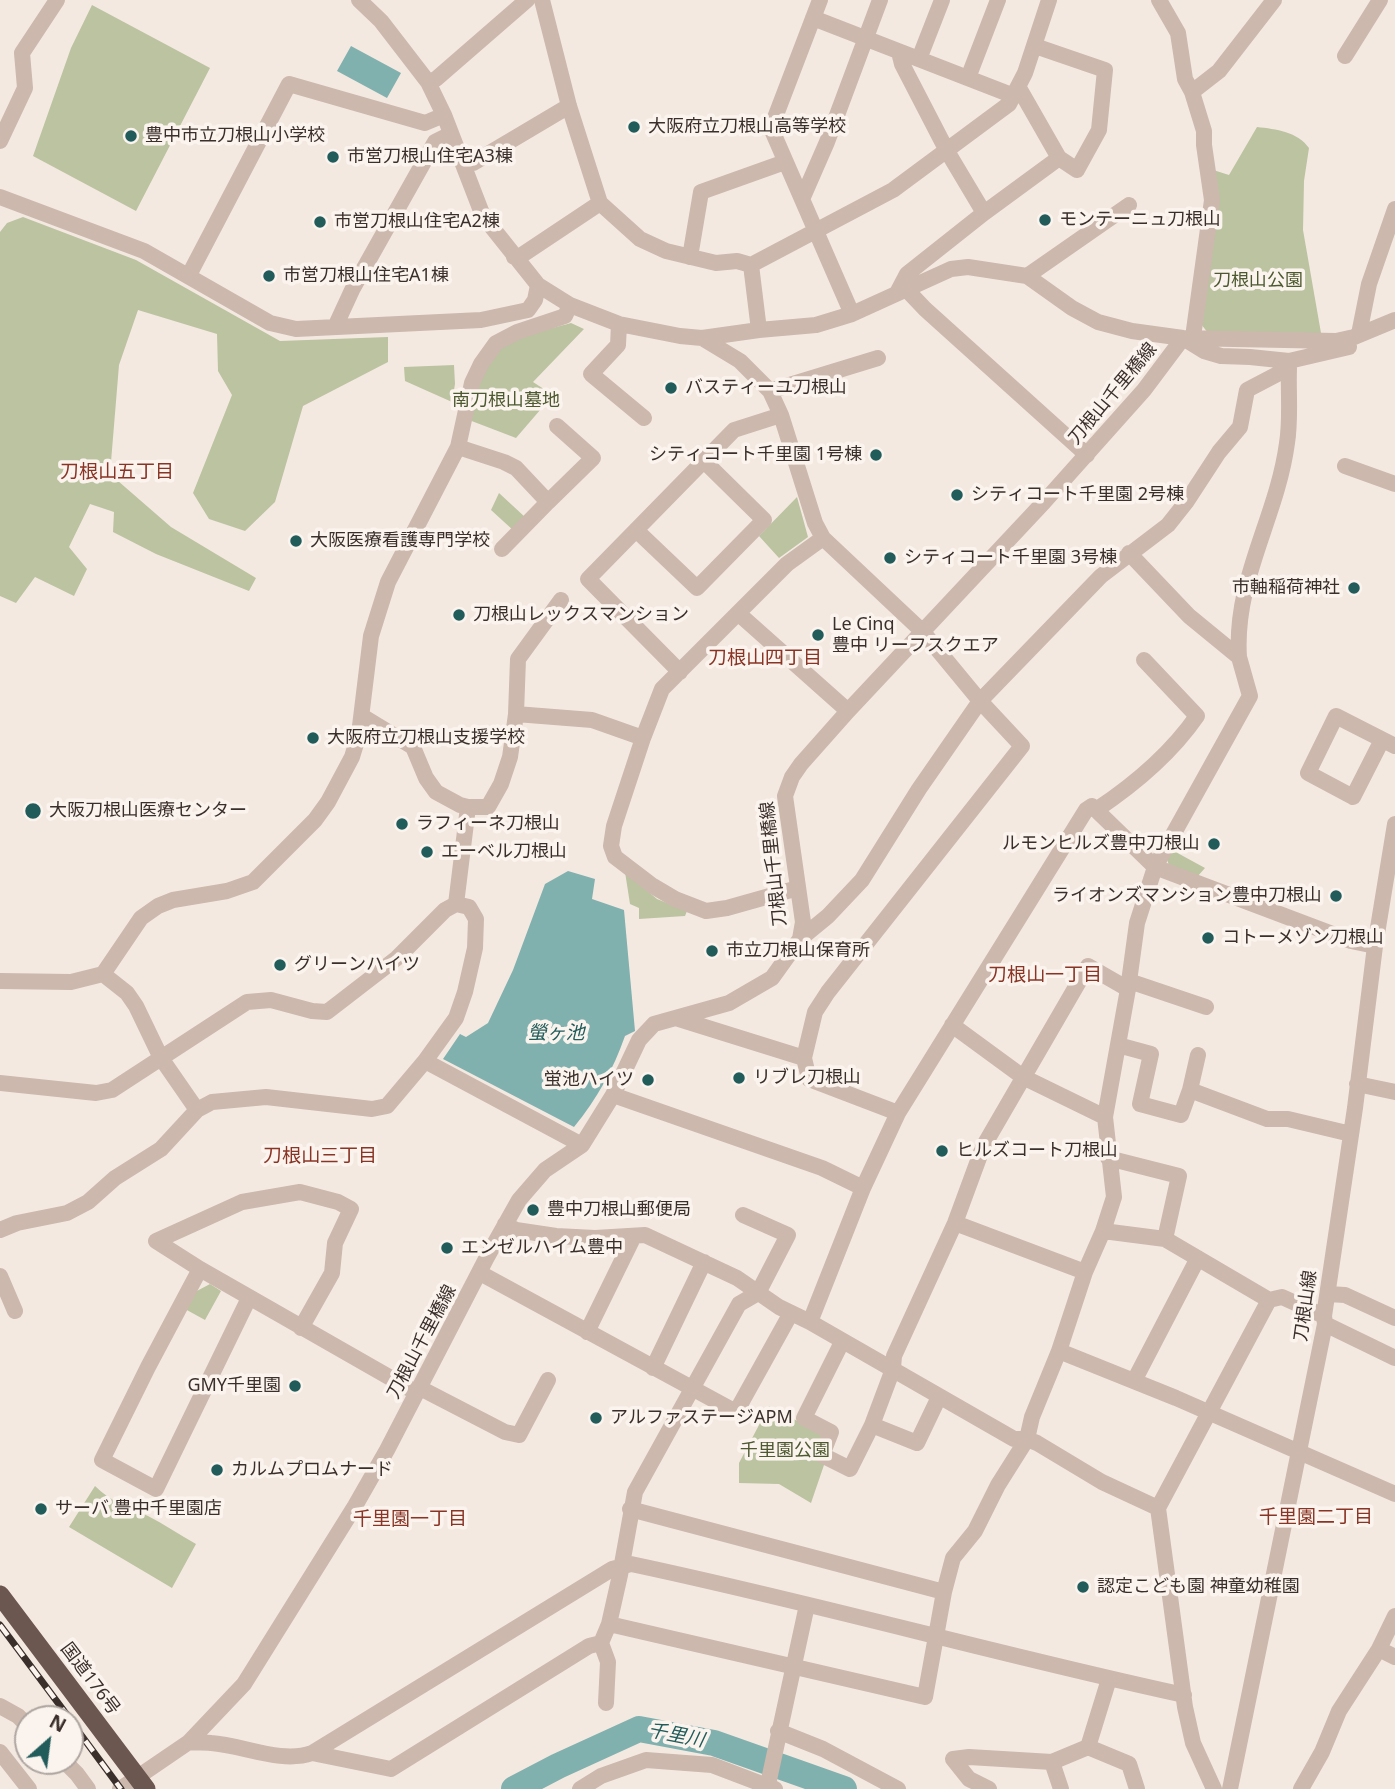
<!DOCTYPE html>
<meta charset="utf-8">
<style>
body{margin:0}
#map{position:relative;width:1395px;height:1789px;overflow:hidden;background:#f4e9e1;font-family:"Noto Sans",sans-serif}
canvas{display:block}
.north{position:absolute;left:14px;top:1705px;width:70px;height:70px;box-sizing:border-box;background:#fbf4ee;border:2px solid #aea5a0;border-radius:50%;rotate:28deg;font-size:19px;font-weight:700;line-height:28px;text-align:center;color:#3b2f2b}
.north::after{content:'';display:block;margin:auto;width:24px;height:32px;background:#215c5b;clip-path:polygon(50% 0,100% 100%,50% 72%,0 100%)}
</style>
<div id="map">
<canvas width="1395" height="1789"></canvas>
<div class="north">N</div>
</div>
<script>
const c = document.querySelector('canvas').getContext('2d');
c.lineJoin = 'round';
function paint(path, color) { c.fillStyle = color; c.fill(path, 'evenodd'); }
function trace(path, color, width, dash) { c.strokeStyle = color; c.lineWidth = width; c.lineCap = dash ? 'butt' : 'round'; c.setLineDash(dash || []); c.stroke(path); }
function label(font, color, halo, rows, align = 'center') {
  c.font = font + ' "Noto Sans","Noto Sans JP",sans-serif'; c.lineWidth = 7; c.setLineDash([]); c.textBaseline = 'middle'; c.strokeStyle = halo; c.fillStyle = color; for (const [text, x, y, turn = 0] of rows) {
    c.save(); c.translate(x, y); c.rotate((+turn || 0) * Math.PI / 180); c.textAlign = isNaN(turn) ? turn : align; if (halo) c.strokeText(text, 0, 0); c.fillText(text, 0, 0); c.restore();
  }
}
const green = new Path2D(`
 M92,5L210,68L136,211L33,156L71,48Z
 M1257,127C1276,129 1298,132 1309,148L1304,181L1303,230L1321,333H1208L1201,324L1207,168L1229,175Z
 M23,217L136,260L280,341L388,337V362L303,406L275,502L245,531L209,519L193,493L232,395L218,371L217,334L138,310L119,365L110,474L171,527L256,578L249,591L156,554L113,532L114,512L90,504L69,547L87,569L74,596L35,577L16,603L0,596V232L7,223Z
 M571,323L584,329L533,382L553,395L516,438L469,420C474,401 476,372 490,357C510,335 544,331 571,323Z
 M454,365L455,384L452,402L405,381L404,367Z
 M499,493L526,518L514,531L491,510Z
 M797,497L808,537L779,558L759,536Z
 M1172,850L1205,868L1197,877L1169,866L1167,859Z
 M625,872L657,899L687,911L685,916L639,919V908L630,904Z
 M210,1284L221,1291L205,1320L185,1309L193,1293Z
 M769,1406L822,1434L824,1465L811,1503L779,1484L739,1483V1463Z
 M95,1486C111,1502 128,1507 148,1516C164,1524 180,1535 196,1544L172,1588L69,1527Z`);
const water = new Path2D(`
 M351,46L401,73L387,98L337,71Z
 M568,871L595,879L592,899L624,910L635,1031L625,1036C613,1070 597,1099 574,1127L443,1059L460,1034L466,1037L488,1023L513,970L545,884Z`);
const river = new Path2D(`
 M514,1789L558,1766L639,1729L714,1743L844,1789`);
const minor = new Path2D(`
 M359,0L381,21L428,82L444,115L483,216L538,285L570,305L619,324L680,336L702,338L759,330L816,325L852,314L951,269L968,267L1027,276L1072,308L1098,322L1132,331L1183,338L1336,341L1354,337L1395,320
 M542,0L569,106L600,203L640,239L666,251L716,263L737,261L751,265L893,190L1009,104L1025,73L1049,0
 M820,0L771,128L852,314
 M1159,0L1178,33L1185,79L1192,92L1204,131V145L1212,200L1193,337
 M813,18L1014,96
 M899,52L902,64L947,151L984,213
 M1345,56L1380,0
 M919,59L942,0
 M968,78L998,0
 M428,82L436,79L527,0
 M1019,88L1059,158L1077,170L1099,130L1105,70L1035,46
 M1192,92L1219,71L1274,0
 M0,141L25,88L22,53L57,0
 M464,165L473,163L569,106
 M0,197L144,251L270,323L296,329L481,320L528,310L535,300L538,285
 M803,197L827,142L880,0
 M514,257L522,255L600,203
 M690,257L701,192L785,162
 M751,265L759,330
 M189,275L289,84L425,123L444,115
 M1027,276L1129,205
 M906,289L925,309L1087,455
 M897,293L907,274L984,213L1059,158
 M619,324L618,345L591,374L644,418
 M335,327L353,288L435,142L451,134
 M1359,334L1369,284L1395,209
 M702,338L740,361L770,391L781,415L815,523L823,538
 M770,391L878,358
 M458,447L504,462L516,468L548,502L502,549
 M1345,466L1395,484
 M548,502L593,458L557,426
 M636,530L697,588L758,526L764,520L704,461
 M1129,553L1189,616L1239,657C1234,579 1277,518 1287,443C1291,419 1288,393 1289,368
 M739,614L848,711
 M680,672L588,579L734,430L781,415
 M516,714L592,720L643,738
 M362,716L413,747L426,778L436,792L460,805L468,807
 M1382,740L1353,797L1308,773L1336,716L1395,746
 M1096,810C1135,784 1170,755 1197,716L1144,660
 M456,904L468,807H488L501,784L510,757L516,714L518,659L561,600
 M800,939L828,916L862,880L919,789L980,701L1101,576L1168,525L1187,501L1219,452L1240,427L1247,390L1289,368V361L1349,347
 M0,981L71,982L103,974
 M1129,981L1206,1007
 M679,1019L804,1058L815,1012L828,992L1022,746L980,701L923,632L823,538L787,564L662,689L643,738L614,826L611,846L615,857L653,886L675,899L706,911L727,908L798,888
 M952,1025L1023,1077L1105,1117
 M1118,1045L1151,1054L1140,1104L1181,1115L1190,1090L1267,1119H1288L1351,1134
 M425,1061L582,1145
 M0,1083L96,1093L112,1090L247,1002L271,1000L312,1011L327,1012L397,958L445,910L456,904L469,907L476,919L475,948L465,992L456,1018L425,1061L387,1106L372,1109L266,1097L212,1102L197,1110L161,1149L115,1178L88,1202L67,1213L17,1223L0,1230
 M1357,1084L1395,1092
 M1190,1090L1198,1055
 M613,1095L822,1168L863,1188L898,1113L809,1079L804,1058
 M197,1110L161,1058L136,1006L127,993L103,974L141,918L158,906L173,900L227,891L253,882L315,820L328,802L352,757L359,734L371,636L388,582L458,447L472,383L481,364L496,343L517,332L565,316L570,305
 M898,1113L1086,810L1092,806L1155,867L1351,941L1375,946
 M1108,1158L1179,1176L1165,1239
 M955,1223L1085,1272
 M505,1224L516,1230L556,1236L595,1238L645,1235L737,1278L779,1307L810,1322L1014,1439H1027L1037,1443L1102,1482L1158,1508L1185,1707L1193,1743L1214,1789
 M1103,1231L1165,1239L1269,1300
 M200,1269L148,1367L102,1460L156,1489L249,1298
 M480,1273L736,1412L791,1313
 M0,1276L15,1311
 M1328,1294L1345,1295L1395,1318
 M810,1322L863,1188
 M1325,1324L1395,1358
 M301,1328L332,1273L335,1243L351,1209L338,1202L300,1192L242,1202L156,1241L200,1269L417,1393
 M587,1332L634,1236
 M842,1342L804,1418L831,1432L822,1455L850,1469L872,1425L917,1443L939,1397
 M1059,1351L1176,1398L1395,1494
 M653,1368L704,1262
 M1134,1381L1198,1258
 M420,1388L505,1432L519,1435L548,1380
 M872,1425L893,1369L894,1356L955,1223L983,1147L1088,966L1128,989
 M1158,1508L1269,1300L1282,1297L1324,1316
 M944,1592L953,1558L975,1531L998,1485L1027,1439L1032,1417L1059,1351L1085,1272L1103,1231L1114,1197L1105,1117L1128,989L1137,923L1155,867L1250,696L1239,657
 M609,1624L620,1575L635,1492L739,1304L758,1293L788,1235L743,1215
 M601,1643L608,1662L606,1703
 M1379,1649L1395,1657
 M0,1706L18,1716L28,1726
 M778,1731L823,1749L898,1789
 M189,1742C196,1743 204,1742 211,1743C243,1745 281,1764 312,1753L612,1569L631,1564C816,1603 999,1655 1184,1695
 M1088,1747L1129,1764L1137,1789
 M0,1752L29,1789
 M312,1753L391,1769L589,1646L601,1643L609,1624L925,1697L944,1592L630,1509
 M64,1761L77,1774L88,1789
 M1052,1762L1061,1789
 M120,1789L189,1742L244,1684L355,1506L387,1450L487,1257L519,1200L545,1170L582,1145L613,1095L639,1040L654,1024L729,1003L772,978L800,939L803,922L785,796L792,777L801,764L848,711L1044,502L1144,390L1183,338L1204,351L1221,356L1250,357L1289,361
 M580,1789L601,1776L646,1760L712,1765L775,1789
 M767,1789L807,1605
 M989,1789L969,1779L953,1759L969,1757L1052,1762L1088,1747L1109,1679
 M1230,1789L1325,1324L1324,1316L1355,1108L1375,946L1395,824
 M1301,1789L1322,1752L1339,1711L1379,1649L1395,1616`);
const trunk = new Path2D(`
 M0,1595L146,1789`);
const rail = new Path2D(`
 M0,1625L70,1719
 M70,1720L121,1789`);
const markers = [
 [634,127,7,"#215c5b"],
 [131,136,7,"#215c5b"],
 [333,157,7,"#215c5b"],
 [1045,220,7,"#215c5b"],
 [320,222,7,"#215c5b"],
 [269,276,7,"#215c5b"],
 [671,388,7,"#215c5b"],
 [876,455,7,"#215c5b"],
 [957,495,7,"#215c5b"],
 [296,541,7,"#215c5b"],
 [890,558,7,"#215c5b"],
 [1354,588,7,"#215c5b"],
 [459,615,7,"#215c5b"],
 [818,635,7,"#215c5b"],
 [313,738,7,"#215c5b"],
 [33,811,9,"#215c5b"],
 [402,824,7,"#215c5b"],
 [1214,844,7,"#215c5b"],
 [427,852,7,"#215c5b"],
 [1336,896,7,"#215c5b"],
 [1208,938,7,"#215c5b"],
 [712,951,7,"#215c5b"],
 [280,965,7,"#215c5b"],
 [739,1078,7,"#215c5b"],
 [648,1080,7,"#215c5b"],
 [942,1151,7,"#215c5b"],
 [533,1210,7,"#215c5b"],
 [447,1248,7,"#215c5b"],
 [295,1386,7,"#215c5b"],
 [596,1418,7,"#215c5b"],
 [217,1470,7,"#215c5b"],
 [41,1509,7,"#215c5b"],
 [1083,1587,7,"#215c5b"]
];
const poiNames = [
 ["大阪府立刀根山高等学校",648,127],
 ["豊中市立刀根山小学校",145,136],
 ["市営刀根山住宅A3棟",347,157],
 ["モンテーニュ刀根山",1059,220],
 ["市営刀根山住宅A2棟",334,222],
 ["市営刀根山住宅A1棟",283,276],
 ["バスティーユ刀根山",685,388],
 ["シティコート千里園 1号棟",862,455,"right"],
 ["シティコート千里園 2号棟",971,495],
 ["大阪医療看護専門学校",310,541],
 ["シティコート千里園 3号棟",904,558],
 ["市軸稲荷神社",1340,588,"right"],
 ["刀根山レックスマンション",473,615],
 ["Le Cinq",832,625],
 ["豊中 リーフスクエア",832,646],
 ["大阪府立刀根山支援学校",327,738],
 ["大阪刀根山医療センター",49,811],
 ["ラフィーネ刀根山",416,824],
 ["ルモンヒルズ豊中刀根山",1200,844,"right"],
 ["エーベル刀根山",441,852],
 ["ライオンズマンション豊中刀根山",1322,896,"right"],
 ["コトーメゾン刀根山",1222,938],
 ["市立刀根山保育所",726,951],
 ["グリーンハイツ",294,965],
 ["リブレ刀根山",753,1078],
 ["蛍池ハイツ",634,1080,"right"],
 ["ヒルズコート刀根山",956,1151],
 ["豊中刀根山郵便局",547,1210],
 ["エンゼルハイム豊中",461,1248],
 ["GMY千里園",281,1386,"right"],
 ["アルファステージAPM",610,1418],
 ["カルムプロムナード",231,1470],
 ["サーバ 豊中千里園店",55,1509],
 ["認定こども園 神童幼稚園",1097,1587]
];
const parkNames = [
 ["刀根山公園",1258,281],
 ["南刀根山墓地",506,401],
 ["千里園公園",785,1451]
];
const streetNames = [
 ["刀根山千里橋線",1113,394,-50],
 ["刀根山千里橋線",774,864,-96],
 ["刀根山線",1306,1306,-82],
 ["刀根山千里橋線",422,1342,-62],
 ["国道176号",90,1679,53]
];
const neighbourhoodNames = [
 ["刀根山五丁目",117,473],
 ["刀根山四丁目",765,659],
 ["刀根山一丁目",1045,976],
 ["刀根山三丁目",320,1157],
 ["千里園二丁目",1316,1518],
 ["千里園一丁目",410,1520]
];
const waterNames = [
 ["螢ヶ池",556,1034],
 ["千里川",676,1736,11]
];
paint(green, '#bbc3a1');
paint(water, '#80b1af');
trace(river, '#80b1af', 26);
trace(minor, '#ccb8ad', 16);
trace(trunk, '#6c5650', 19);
trace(rail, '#3b2f2b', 7);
trace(rail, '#fbf4ee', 4.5, [13]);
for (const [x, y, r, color] of markers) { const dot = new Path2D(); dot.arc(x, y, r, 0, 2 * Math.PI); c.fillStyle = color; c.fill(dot); trace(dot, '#fbf4ee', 2.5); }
label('18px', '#3b2f2b', '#fbf4ee', poiNames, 'left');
label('18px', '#4d592f', '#fbf4ee', parkNames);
label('18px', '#3b2f2b', '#fbf4ee', streetNames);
label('19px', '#893425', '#fbf4ee', neighbourhoodNames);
label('italic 19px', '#215c5b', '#fbf4ee', waterNames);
</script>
